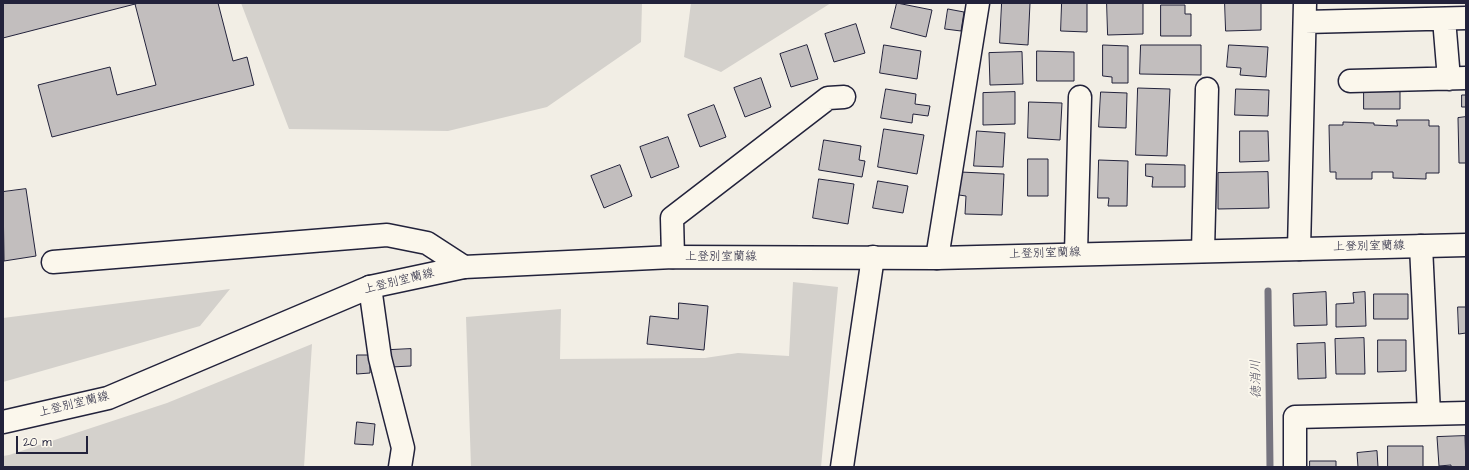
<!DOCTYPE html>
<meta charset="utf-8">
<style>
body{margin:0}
#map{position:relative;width:1469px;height:470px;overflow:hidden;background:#f2eee5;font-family:"Architects Daughter",sans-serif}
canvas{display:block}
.frame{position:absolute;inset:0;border:4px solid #22223b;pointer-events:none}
.scale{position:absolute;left:16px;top:436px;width:72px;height:18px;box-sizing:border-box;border:2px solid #22223b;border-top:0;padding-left:5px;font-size:12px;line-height:14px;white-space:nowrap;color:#22223b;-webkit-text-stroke:3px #fbf7ec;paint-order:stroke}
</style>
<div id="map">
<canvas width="1469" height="470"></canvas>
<div class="frame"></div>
<div class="scale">20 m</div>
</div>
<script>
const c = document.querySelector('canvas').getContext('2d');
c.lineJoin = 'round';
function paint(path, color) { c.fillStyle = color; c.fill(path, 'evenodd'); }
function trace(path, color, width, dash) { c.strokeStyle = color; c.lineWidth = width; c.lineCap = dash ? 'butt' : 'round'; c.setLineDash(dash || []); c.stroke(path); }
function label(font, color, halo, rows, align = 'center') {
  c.font = font + ' "Architects Daughter","Klee One",sans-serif'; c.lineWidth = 3.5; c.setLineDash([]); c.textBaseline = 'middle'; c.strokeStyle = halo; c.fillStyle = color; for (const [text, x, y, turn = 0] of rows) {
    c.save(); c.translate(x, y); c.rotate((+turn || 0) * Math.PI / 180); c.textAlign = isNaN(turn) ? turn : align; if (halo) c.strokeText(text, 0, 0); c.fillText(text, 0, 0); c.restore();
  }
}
const green = new Path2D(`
 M241,3H642L641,42L547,107L448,131L289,129Z
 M691,3H831L721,72L684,57Z
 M793,282L838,287L821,467H471L466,317L561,309L560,359L705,358L738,353L789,356Z
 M230,289L200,326L3,382V318Z
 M312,344L304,467H3V456L9,455L167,403Z`);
const stream = new Path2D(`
 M1268,291L1270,467`);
const building = new Path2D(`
 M3,3H139L3,38Z
 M139,3H218L233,61L247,57L254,85L52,137L38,85L110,67L117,95L156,85L135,4Z
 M897,3L932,10L926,37L891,28Z
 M1002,3H1030L1028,45L1000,43Z
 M1062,3H1087V32L1061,31Z
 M1107,3H1143V34L1108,35Z
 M1225,3H1261V30L1226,31Z
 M1161,5H1185V14H1191V36H1161Z
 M948,9L964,12L961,31L945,29Z
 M856,24L865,53L834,62L825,34Z
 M807,45L818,79L791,87L780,54Z
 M884,45L921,51L917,79L880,73Z
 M1103,45L1128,46V83H1112V77L1103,76Z
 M1141,45H1201V75L1140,74Z
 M1229,45L1268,47L1266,77L1240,75L1241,68L1227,67Z
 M1037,51L1074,52V81H1037Z
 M1022,52L1023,84L990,85L989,53Z
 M761,78L771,107L745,117L734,88Z
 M1138,88L1170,89L1167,156L1136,155Z
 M886,89L916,94L915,104L930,106L928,116L913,114L912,123L881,118Z
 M1236,89L1269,90L1268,116L1235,115Z
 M1364,90H1400V109H1364Z
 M1015,92V124L983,125V93Z
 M1101,92L1127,93L1126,128L1099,127Z
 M1462,95H1466V107H1462Z
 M1029,102L1062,103L1060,140L1028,138Z
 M714,105L726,137L700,147L688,115Z
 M1466,117V163H1459L1458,118Z
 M1397,120H1429V126H1439V173H1426V179L1393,178V172H1372V179H1336V172H1330L1329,125H1343V122L1374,123V125L1397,126Z
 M884,129L924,135L917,174L878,167Z
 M977,131L1005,133L1003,167L974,166Z
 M1240,131H1268L1269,161L1240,162Z
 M668,137L679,167L651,178L640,147Z
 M824,140L861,146L859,160L865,161L862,177L819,170Z
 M1028,159H1048V196H1028Z
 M1099,160L1128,161L1127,206H1108L1109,198H1098Z
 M1146,164L1185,165V187H1152L1153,177L1146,176Z
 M620,165L632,196L604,208L591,176Z
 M960,172L1004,174L1002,215L965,214L966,196L959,195Z
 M1268,172L1269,208L1218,209V173Z
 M819,179L854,184L848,224L813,218Z
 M878,181L908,186L903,213L873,208Z
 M26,189L36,256L4,261L3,192Z
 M1326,292L1327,325L1294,326L1293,294Z
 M1365,292L1366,326L1336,327V304L1354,303L1353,293Z
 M1374,294H1408V319H1374Z
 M679,303L708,306L704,350L647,344L650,316L678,319Z
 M1458,307H1466V333L1459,334Z
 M1364,338L1365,374H1336L1335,339Z
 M1378,340H1406V371L1378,372Z
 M1325,343L1326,378L1298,379L1297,344Z
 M411,349V366L391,367L390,350Z
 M357,355H370V373L357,374Z
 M357,422L375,424L373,445L355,444Z
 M1465,436L1466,467H1451V465L1439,466L1437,437Z
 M1388,446H1423V467H1388Z
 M1377,451L1378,467H1358L1357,453Z
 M1310,461H1336V467H1310Z`);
const minor = new Path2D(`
 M1444,19L1449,79
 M1305,22L1466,18
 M1350,81L1466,78
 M1421,246L1429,414
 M1299,249L1305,3
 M1203,251L1207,89
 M1076,253L1080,97
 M673,257L672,218L828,98L844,97
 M937,258L978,3
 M53,262L387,235L427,243L464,267
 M370,287L380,358L403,448L400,467
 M842,467L873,257
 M1295,467V417L1466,413`);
const major = new Path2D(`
 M3,422L108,398L370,287L464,267L673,257L937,258L1466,245`);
const streetNames = [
 ["上登別室蘭線",1369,247,-1],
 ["上登別室蘭線",1045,254,-2],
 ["上登別室蘭線",721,257],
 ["上登別室蘭線",399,282,-14],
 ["上登別室蘭線",74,405,-14]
];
const waterNames = [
 ["徳消川",1257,379,-91]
];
paint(green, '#d4d1cc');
trace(stream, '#76747f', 7);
paint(building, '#c2bebe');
trace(building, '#22223b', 1);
trace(minor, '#22223b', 25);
trace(major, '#22223b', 25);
trace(minor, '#fbf7ec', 22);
trace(major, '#fbf7ec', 22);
label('12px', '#22223b', '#fbf7ec', streetNames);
label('italic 13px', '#535263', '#fbf7ec', waterNames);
</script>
